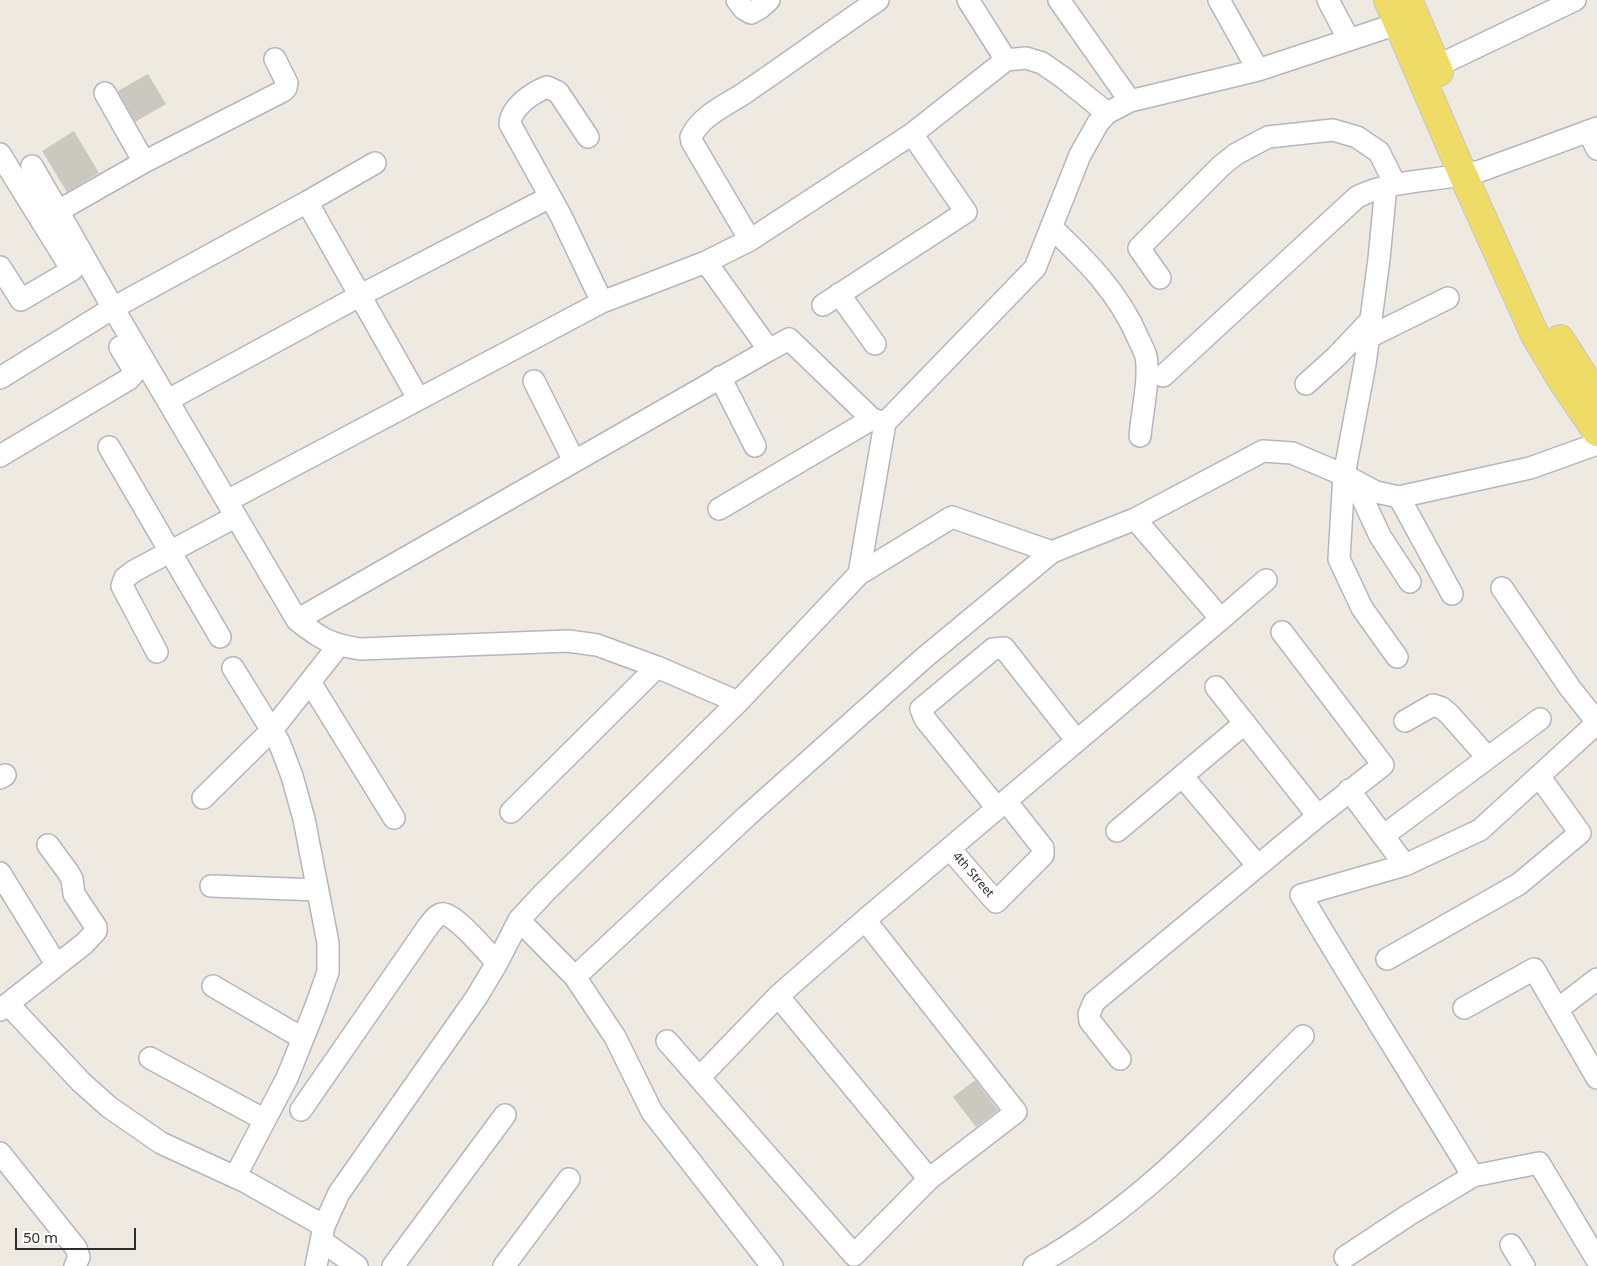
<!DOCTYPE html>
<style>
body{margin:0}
#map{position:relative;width:1597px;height:1266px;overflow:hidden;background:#eeeae1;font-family:"Noto Sans",sans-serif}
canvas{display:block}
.scale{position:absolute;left:15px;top:1228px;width:121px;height:22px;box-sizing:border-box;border:2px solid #2d2d2d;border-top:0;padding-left:6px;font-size:15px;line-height:18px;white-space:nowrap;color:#2d2d2d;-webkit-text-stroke:4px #fff;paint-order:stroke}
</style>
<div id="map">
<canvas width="1597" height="1266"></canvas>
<div class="scale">50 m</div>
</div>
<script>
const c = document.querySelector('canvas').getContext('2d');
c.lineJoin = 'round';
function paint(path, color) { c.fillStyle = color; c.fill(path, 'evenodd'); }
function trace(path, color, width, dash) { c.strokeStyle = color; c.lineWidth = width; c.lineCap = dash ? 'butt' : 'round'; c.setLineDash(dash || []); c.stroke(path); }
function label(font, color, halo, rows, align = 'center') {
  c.font = font + ' "Noto Sans",sans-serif'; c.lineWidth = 4; c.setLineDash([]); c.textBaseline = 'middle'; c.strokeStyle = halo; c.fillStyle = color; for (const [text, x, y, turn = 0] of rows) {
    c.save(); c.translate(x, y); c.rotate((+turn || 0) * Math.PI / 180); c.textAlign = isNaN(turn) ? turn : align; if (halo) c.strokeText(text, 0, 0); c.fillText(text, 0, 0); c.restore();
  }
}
const building = new Path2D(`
 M148,74L166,104L135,122L118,91Z
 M74,131L99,173L67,192L42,151Z
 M975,1080L998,1110L976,1127L953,1097Z`);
const minor = new Path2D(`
 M737,0L744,9L751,13L760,8L769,0
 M968,0L1006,60
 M1059,0L1130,101
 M1219,0L1258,70
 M1328,0L1349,40
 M275,59L287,83L286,88L283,91L144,162L58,211L113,308L297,620C321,639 329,644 360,649L568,641L597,645L657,667L738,702
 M1437,66L1575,0
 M105,93L144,162
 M1588,131L1597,149
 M588,137L558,92L547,87C532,93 511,107 510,124L561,216L602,302
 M0,154L72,270L21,300L0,267
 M32,166L58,211
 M1386,186L1379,259L1365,364L1344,475L1339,559L1362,608L1397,657
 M307,202L375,163
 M1051,227C1086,260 1119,293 1138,338C1141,344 1144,350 1146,356C1150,379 1142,412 1140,436
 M750,240L692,142L691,137C701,115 727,105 746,92C790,62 834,30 878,0
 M706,262L769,350L789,339L872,419L885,423
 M1160,278L1139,248L1221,166L1236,154L1268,137L1333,130L1357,137L1379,152L1395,184
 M839,294L875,344
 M823,305L966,212L912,134
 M1369,337L1448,298
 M1163,376L1357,197C1395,178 1439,182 1480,171L1597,128
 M720,377L755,446
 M0,378L113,308L307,202L418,398
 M534,381L574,461
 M1306,384L1336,357L1371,320
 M168,400L361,295L550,197
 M109,447L220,637
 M0,456L129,379L134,373L132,367L120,347
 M1355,482L1380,536L1410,582
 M1399,497L1452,594
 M227,501L602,302L706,262L750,240L912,134L1006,60L1026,58L1042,63L1065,79L1107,113
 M719,509L872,419
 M1135,519L1221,619
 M859,574L952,517L1052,552
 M1502,588L1570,688L1597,722
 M297,620L769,350
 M157,652L122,586L125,578L134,571L235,517
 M233,668L279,742L292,776L304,819L328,943V972L316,1006L287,1078L235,1177
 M310,682L394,818
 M1216,687L1318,816
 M1405,721L1433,705L1442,708L1449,714L1488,758
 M1183,777L1258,866
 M0,778L5,775
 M1349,790L1405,865
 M203,798L272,730L339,645
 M997,808L925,719L921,709L993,649L1004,648L1077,741
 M511,812L657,667
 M1117,831L1245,723
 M1383,836L1540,719
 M950,849L996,902L1043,855V848L1006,801
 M0,873L56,964
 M211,886L318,890
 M519,920L575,977L615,1037L652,1112L772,1266
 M1387,959L1519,884L1580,833L1539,776
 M575,977L747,816L924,658L1052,552L1135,519L1263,451L1292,453L1344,475L1376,492L1399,497L1530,468L1597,444
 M213,986L302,1038
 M778,996L929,1179
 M8,1004L81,1082L109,1107L161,1143L246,1182L324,1226
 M1464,1008L1534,969L1597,1078
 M1558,1009L1597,979
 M0,1010L85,943L96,931V927L74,894L72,879L68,872L48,845
 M667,1041L854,1255L929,1179L1016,1112L865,920
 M150,1058L265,1120
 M1120,1059L1090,1021L1089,1014L1094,1002L1318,816L1383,765L1282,632
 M699,1078L778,996L865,920L1221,619L1266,580
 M301,1110L427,928C431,923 435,916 441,914C452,910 489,954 497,963
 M0,1153L76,1248L79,1257L75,1266
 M1473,1176C1416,1082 1357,990 1301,895L1405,865L1480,830L1597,723
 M322,1241L357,1266
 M1511,1245L1524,1266
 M1345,1257L1410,1214L1473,1176L1539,1163L1597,1260
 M316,1266L324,1226L339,1193L476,998L497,963L519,920L544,893L738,702L859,574L885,423L1035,268L1080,155L1098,123L1107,113L1130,101L1258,70L1412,19
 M393,1266L505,1115
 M504,1266L569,1179
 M1034,1266C1138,1209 1220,1119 1303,1036`);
const major = new Path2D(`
 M1388,0L1463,175L1535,335L1561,379L1597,432
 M1408,0L1439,72
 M1560,339L1597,397`);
const streetNames = [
 ["4th Street",973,875,49]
];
paint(building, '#cac8bf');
trace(minor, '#b4b5c0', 24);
trace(major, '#c8c8c8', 30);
trace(minor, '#fff', 21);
trace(major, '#eedc66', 28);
label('12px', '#2d2d2d', '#fff', streetNames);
</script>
